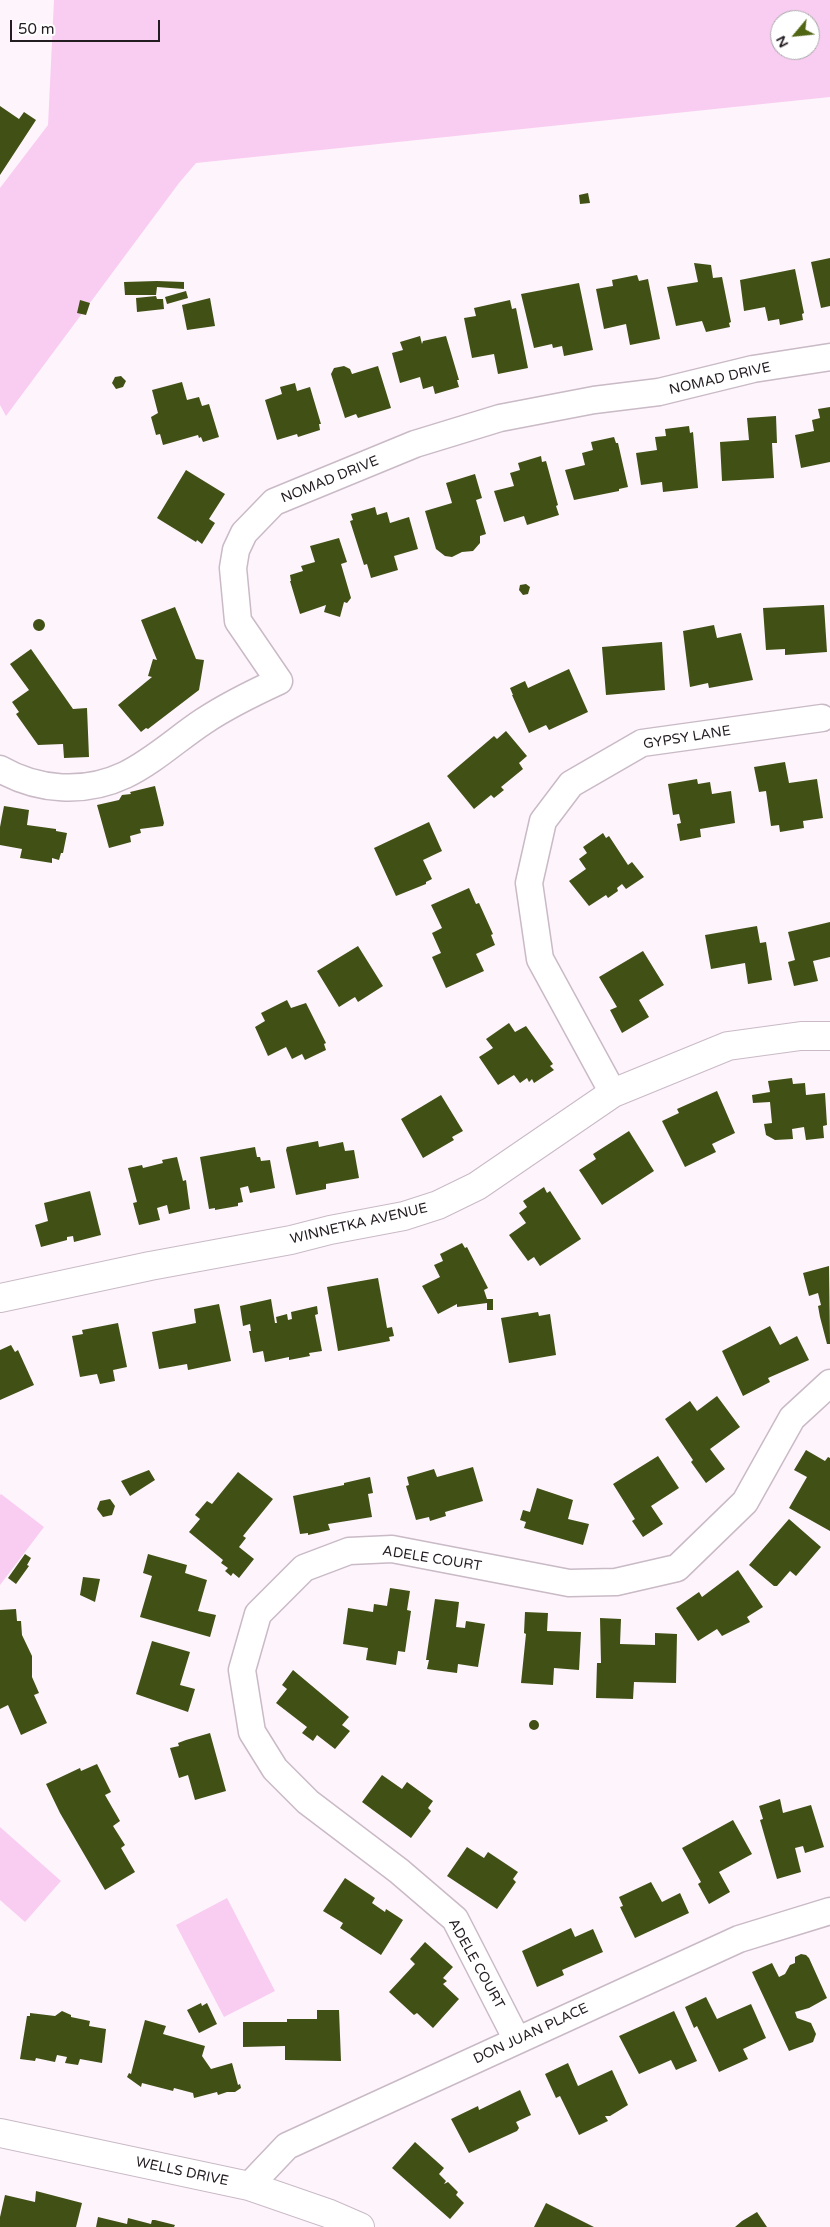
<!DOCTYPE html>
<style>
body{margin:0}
#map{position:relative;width:830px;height:2227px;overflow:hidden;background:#fef4fc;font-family:"Varela Round",sans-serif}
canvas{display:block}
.north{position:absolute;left:770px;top:10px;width:50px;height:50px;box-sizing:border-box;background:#fff;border:1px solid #a7a5a7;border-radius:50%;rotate:242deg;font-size:14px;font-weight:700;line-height:20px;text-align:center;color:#231d22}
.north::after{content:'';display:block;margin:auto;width:18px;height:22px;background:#516612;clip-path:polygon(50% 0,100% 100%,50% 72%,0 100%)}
.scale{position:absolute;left:10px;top:20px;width:150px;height:22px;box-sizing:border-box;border:2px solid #231d22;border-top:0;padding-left:6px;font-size:15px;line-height:18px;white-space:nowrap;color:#231d22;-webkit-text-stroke:4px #fff;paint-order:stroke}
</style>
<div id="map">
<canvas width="830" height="2227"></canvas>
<div class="north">N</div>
<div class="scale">50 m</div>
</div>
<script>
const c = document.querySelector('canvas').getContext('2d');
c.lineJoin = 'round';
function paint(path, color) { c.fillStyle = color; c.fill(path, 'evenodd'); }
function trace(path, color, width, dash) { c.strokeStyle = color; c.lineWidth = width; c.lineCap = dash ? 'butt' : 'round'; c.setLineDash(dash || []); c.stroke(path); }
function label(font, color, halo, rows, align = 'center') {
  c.font = font + ' "Varela Round",sans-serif'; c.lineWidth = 5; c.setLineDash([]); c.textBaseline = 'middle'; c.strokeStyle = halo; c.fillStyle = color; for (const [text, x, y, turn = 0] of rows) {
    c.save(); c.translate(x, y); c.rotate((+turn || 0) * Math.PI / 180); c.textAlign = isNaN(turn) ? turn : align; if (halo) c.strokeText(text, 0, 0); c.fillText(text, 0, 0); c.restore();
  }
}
const green = new Path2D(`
 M54,0H830V97L196,163L179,183L6,416L0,405V188L48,125ZM780,20H810V50H780Z
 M1,1494L44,1527L0,1585V1495Z
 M0,1827L61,1881L25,1922L0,1900Z
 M227,1898L275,1991L224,2017L176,1925Z`);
const building = new Path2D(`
 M0,106L19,119L24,112L36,120L0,175Z
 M588,193L590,203L580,204L579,195Z
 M830,258V306L821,308L811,262Z
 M694,263L711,265L713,278L722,277L731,322L729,323L730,327L706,332L702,321L676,326L667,287L698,282Z
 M795,269L804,313L802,314L803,320L780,325L779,319L768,321L765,307L744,311L740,280Z
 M637,275L639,281L648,279L660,339L630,345L626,324L604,329L596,289L613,286L612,280Z
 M157,281L184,282V289L157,287L156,295H125L124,282Z
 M579,283L593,350L564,356L562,346L553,348L552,344L534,348L521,294Z
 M186,291L188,298L167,304L165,297Z
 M156,296L157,299H163L164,309L137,312L136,298Z
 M210,298L215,326L187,330L182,305Z
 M80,300L90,303L86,315L77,313Z
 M510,300L512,309L516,308L528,368L498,374L494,354L472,358L464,318L476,316L474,308Z
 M420,336L422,344L423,341L446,336L459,380H457L459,387L435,394L433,386L423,389L420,377L400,383L392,353L403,350L400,342Z
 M344,366L350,369L352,374L378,366L391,408L358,418L356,414L345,418L331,374L334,368Z
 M121,376L126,381L123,387L116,389L112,383L115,377Z
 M182,382L187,400L199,397L202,406L209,404L219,437L203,442L201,437L199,438L198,435L163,445L160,434L156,435L151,417L158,413L152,390Z
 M295,383L297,391L310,387L321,424H319L320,430L298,437L297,434L277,440L265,400L282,394L280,387Z
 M830,407V462L801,468L795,435L814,431L812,420L820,418L818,409Z
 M776,416L777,443H772L774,478L722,481L720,442L749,440L747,418Z
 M689,426L690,433L693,432L698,488L663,492L662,482L641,485L636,453L657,450L655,437L666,436L665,429Z
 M614,437L616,443H618L628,487L619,489V491L574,500L565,470L585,465L582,453L593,450L591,442Z
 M541,456L542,462L546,461L558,505L556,506L559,515L527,525L524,516L504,522L494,491L514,486L510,473L520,470L518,463Z
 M186,470L225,494L209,519L215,523L202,544L197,540L196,542L157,518Z
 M475,474L482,498L476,500L486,534L480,536V543L473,551L462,552L452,557L445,556L436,549L425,511L452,503L446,483Z
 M375,507L377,515L387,512L390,523L409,517L418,549L394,556L398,570L371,578L367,564L364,565L350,521L353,520L351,514Z
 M339,538L347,562L341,564L351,598L347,603L344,602L340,617L324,612L326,605L300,614L290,581H291L290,575L303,571L301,566L315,562L310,546Z
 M526,584L530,587L528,594L523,595L519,590L520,585Z
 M824,605L827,652L785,655V649L766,650L763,608Z
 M175,607L196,659L204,660L199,690L148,729L146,728L141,732L118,705L152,677L148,676L153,659L157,660L141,620Z
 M33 625a6 6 0 1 1 12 0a6 6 0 1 1-12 0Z
 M714,625L717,638L741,633L753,680L709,688L708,683L690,687L683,631Z
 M662,642L665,690L606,695L602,647Z
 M31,649L73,709L87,708L89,757L64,758L63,744L38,745L16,714L19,712L12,702L29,690L10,664Z
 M569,669L588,712L549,730L546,725L529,733L512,695H513L510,688L525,681L528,688Z
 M506,731L527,756L519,763L523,769L501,787L504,790L494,798L491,795L474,809L447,776L494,736L497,739Z
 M785,762L789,783L817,779L823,818L803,821L804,828L780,832L779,825L771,826L766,791L759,792L754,767Z
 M697,779L698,784L710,782L712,794L731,791L735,823L700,829L701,837L680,841L677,824L681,823L679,814L673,815L668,784Z
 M155,786L164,823L163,826L140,829L141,833L130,836L131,842L109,848L97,805L119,800L122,795L131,794L130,792Z
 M4,806L29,810L27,825L56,829V831L67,833L63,853H61L59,860L52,858V863L20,858L22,849L0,845V827Z
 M429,822L442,851L423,860L432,879L426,882V884L396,896L374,848Z
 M603,833L606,838L609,836L628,865L632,862L644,877L626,889L622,884L617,888L618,891L608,898L606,895L589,906L569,881L586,869L579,859L587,853L583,847Z
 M469,888L476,904L479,903L493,934L491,935L495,945L476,954L484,971L446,988L432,957L441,953L432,933L442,928L431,905Z
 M830,922V957L813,961L818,981L794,986L788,962L795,960L788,932Z
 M757,926L760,943L766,942L772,980L748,984L745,963L711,969L705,935Z
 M358,946L383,986L358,1002L355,997L339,1007L317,971Z
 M643,951L664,985L639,1000L649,1017L622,1033L610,1010L617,1007L599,977Z
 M287,1000L291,1008L306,1003L326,1043L324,1044L326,1050L305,1060L302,1054L292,1059L286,1047L268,1056L255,1027L265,1021L261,1013Z
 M509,1023L515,1032L526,1026L553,1064L550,1066L554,1070L534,1083L532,1079L529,1082L527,1078L520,1083L514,1075L498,1085L479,1057L493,1048L486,1039Z
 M792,1078L793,1084L805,1083L806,1095L825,1093L827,1125L823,1126L824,1138L806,1140L804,1127L792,1129L793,1139L775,1140L766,1135L764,1124L772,1123L770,1102L753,1103L752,1095L770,1092L768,1081Z
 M717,1091L735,1133L712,1144L716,1152L685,1167L662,1121L679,1113L677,1109Z
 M441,1095L463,1131L452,1137L454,1140L423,1158L401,1119Z
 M629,1131L654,1171L602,1205L579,1170L596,1159L593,1154Z
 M318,1141L319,1147L343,1142L345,1151L354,1150L359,1178L326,1184V1189L296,1195L286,1150L287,1147Z
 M255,1147L257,1157H260L261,1161L270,1160L275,1188L250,1193L248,1186L240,1188L243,1202L238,1203V1206L215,1210V1208L209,1209L200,1157Z
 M177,1157L183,1181L186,1180L190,1209L169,1214L167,1205L157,1208L160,1220L139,1225L133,1203L137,1202L128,1168L142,1165L143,1168L163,1163L162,1160Z
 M544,1187L547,1193L550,1191L581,1239L540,1266L534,1257L528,1261L509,1235L526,1223L519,1213L527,1207L523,1201Z
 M90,1191L101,1235L74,1242L73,1236L67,1237V1240L41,1247L35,1225L48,1221L44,1203Z
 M462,1243L465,1248L467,1247L488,1288L484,1290L487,1299H493V1310H487V1303L457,1307V1304L438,1314L422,1286L440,1277L434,1265L443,1261L440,1254Z
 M829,1266L830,1344H827L820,1317L818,1306L821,1305L818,1293L809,1296L803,1273Z
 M378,1278L387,1328L392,1327L394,1336L389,1337L390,1341L338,1351L327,1287Z
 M271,1299L275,1323H277L276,1317L287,1314L288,1320L292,1319L291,1312L317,1306L318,1314L315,1315L322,1351L309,1353L310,1356L289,1360V1357L265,1362L263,1351L253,1353L249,1331H251L250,1324L243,1326L240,1306Z
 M219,1304L231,1361L188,1370L187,1364L159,1369L152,1332L196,1323L194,1309Z
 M538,1312L539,1316L550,1314L556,1355L509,1363L501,1318Z
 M118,1323L127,1367L113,1370L115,1381L100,1384L97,1374L80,1377L72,1336L83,1334L82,1330Z
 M770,1326L780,1345L797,1336L809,1360L768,1378L770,1382L743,1396L722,1351Z
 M11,1345L15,1352L18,1350L34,1385L0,1400V1350Z
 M717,1396L740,1427L710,1449L725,1469L706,1483L691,1462L693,1460L665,1419L690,1401L697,1411Z
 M806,1450L825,1461L828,1457L830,1458V1531L789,1508L807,1477L794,1470Z
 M658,1456L679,1488L651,1506L663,1524L643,1537L632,1521L635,1519L613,1484Z
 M473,1467L483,1501L445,1512L446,1516L430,1521L429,1517L416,1520L406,1486L409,1485L407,1477L434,1469L437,1477Z
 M149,1470L155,1480L130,1496L121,1481Z
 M238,1472L273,1499L243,1536L246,1538L239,1547L254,1559L239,1578L233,1573L231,1576L225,1571L228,1568L221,1563L223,1560L189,1532L200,1519L195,1515L207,1501L212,1504Z
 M370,1477L373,1493L368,1494L372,1517L328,1524L330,1530L308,1535V1533L300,1534L293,1496L344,1485V1483Z
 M537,1488L573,1500L568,1519L589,1524L583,1545L524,1528L526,1522L520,1520L523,1510L530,1512Z
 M110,1499L115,1506L112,1515L103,1517L97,1509L100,1501Z
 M789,1519L821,1547L796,1576L790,1571L777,1586H774L749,1565Z
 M25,1554L31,1558L27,1565L29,1566L16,1584L8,1578Z
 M148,1554L187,1565L185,1573L207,1580L198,1611L216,1615L210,1637L140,1617L152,1576L143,1573Z
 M738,1570L763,1607L747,1617L750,1622L722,1636L717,1629L698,1641L676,1608L699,1592L702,1597Z
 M83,1577L100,1579L95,1602L80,1595Z
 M390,1588L410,1591L407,1610L411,1611L405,1652L398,1651L396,1665L366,1660L368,1648L343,1644L348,1608L373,1612L374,1604L387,1606Z
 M435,1599L459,1602L456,1627L465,1628L466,1621L485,1624L478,1667L458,1664L457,1673L427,1669L429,1660H426Z
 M16,1609L17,1621H21L22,1635L32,1656V1677L39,1693L34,1695L47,1723L21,1735L8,1705L0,1709V1610Z
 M525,1612L548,1613L547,1631L581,1632L579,1670L554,1668L553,1685L521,1683L526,1634L524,1633Z
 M600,1618L621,1619L620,1644L655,1645V1633L677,1634L676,1683L634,1682L633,1699L596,1698L597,1663H601Z
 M152,1641L190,1652L180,1685L195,1689L188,1712L136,1694Z
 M293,1670L349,1717L342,1725L350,1731L335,1749L317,1735L313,1741L302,1733L307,1727L276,1703L287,1689L282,1685Z
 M529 1725a5 5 0 1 1 10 0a5 5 0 1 1-10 0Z
 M210,1733L226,1791L195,1800L188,1775L179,1778L170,1748L179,1746L178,1743L186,1740Z
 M97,1764L111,1792L105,1795L120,1821L113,1826L125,1845L121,1848L135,1872L105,1890L60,1813L46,1784L80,1768L81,1771Z
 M382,1775L402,1789L407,1782L433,1801L428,1808L431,1811L411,1838L362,1802Z
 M780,1799L783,1813L811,1805L824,1847L805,1853L803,1846L795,1848L801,1872L777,1879L760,1820L763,1819L759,1806Z
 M733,1820L752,1854L719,1872L730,1892L709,1904L698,1884L701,1882L682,1848Z
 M467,1847L484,1858L488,1852L518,1872L513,1879L516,1882L497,1909L447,1876Z
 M345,1878L375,1898L372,1903L385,1912L386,1909L403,1920L381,1955L340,1928L343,1923L323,1911Z
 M651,1882L662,1902L680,1893L689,1913L635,1938L620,1907L623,1906L619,1897Z
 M571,1928L575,1937L593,1929L603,1952L562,1970L564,1975L537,1987L522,1951Z
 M425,1942L453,1967L443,1978L447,1981L443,1984L459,1999L433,2028L417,2013L414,2015L389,1992L415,1964L410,1959Z
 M801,1954L806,1955L809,1958L827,1998L809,2008L795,2012L797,2018L811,2023L816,2034L813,2042L789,2051L752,1972L772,1963L779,1977L785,1974L790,1965L795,1963V1957Z
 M706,1997L717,2019L751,2004L766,2038L743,2049L748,2059L719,2072L697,2026L694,2028L685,2007Z
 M201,2003L202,2006L207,2003L217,2024L199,2033L187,2010Z
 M317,2010H339L341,2061L285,2060V2046L243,2047V2022H287V2019H317Z
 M62,2011L71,2015V2017L90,2021L89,2026L106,2029L102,2063L80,2059L78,2065L65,2063L67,2057L57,2055L55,2062L36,2058L35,2061L20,2059L27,2016H30V2013L55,2016Z
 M674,2011L697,2061L676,2070L671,2060L639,2074L619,2036Z
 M145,2020L166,2026L163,2034L205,2046L202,2056L211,2069L232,2063L238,2085L240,2084L241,2088L235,2092H227L218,2095L217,2092L194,2098L193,2093L174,2088L173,2091L142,2083L141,2087L127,2077L129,2073L131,2074Z
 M568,2063L578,2086L612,2070L628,2105L610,2116H605L608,2121L579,2135L560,2096L556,2098L545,2074Z
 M520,2090L531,2115L516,2122L519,2128L517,2131L469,2153L451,2119L478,2106L479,2110Z
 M415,2142L444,2168L439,2174L446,2181L444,2184L448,2182L458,2192L456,2195L464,2203L450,2219L392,2168Z
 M36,2191L82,2203L76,2227H0V2217L5,2195L35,2202Z
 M546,2203L594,2227H534Z
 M757,2212L767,2227H735L742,2221Z
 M98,2217L127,2224L128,2218L151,2224L152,2220H155L175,2225L174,2227H96Z`);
const minor = new Path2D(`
 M0,769C38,791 85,794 125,775C154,761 178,738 204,721C228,705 253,693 279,681L238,621L233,568L236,550L244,533L274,502L415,444L500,418L594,400L659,392L753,369L830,357
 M613,1093L540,959L529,883L543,821L571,784L642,743L822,718
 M517,2040L455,1919L399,1871L308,1802L275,1769L252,1732L242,1670L258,1614L304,1568L349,1551L392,1549L569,1583L616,1582L677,1568L745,1502L792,1418L830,1383
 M249,2186L287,2146L739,1939L830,1911`);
const major = new Path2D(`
 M0,1298L150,1266L291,1240L330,1230L404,1216L438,1205L477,1186L613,1093L728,1046L801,1036H830
 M0,2133L249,2186L330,2214L360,2227`);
const streetNames = [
 ["NOMAD DRIVE",720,379,-13],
 ["NOMAD DRIVE",330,480,-22],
 ["GYPSY LANE",687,738,-9],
 ["WINNETKA AVENUE",359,1224,-13],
 ["ADELE COURT",432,1559,9],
 ["ADELE COURT",476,1964,61],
 ["DON JUAN PLACE",531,2034,-25],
 ["WELLS DRIVE",182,2172,12]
];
paint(green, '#f9cdf1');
paint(building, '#415116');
trace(minor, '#c9bac6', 29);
trace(major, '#c9bac6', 30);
trace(minor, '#fff', 26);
trace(major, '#fff', 28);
label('14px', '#231d22', '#fff', streetNames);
</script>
